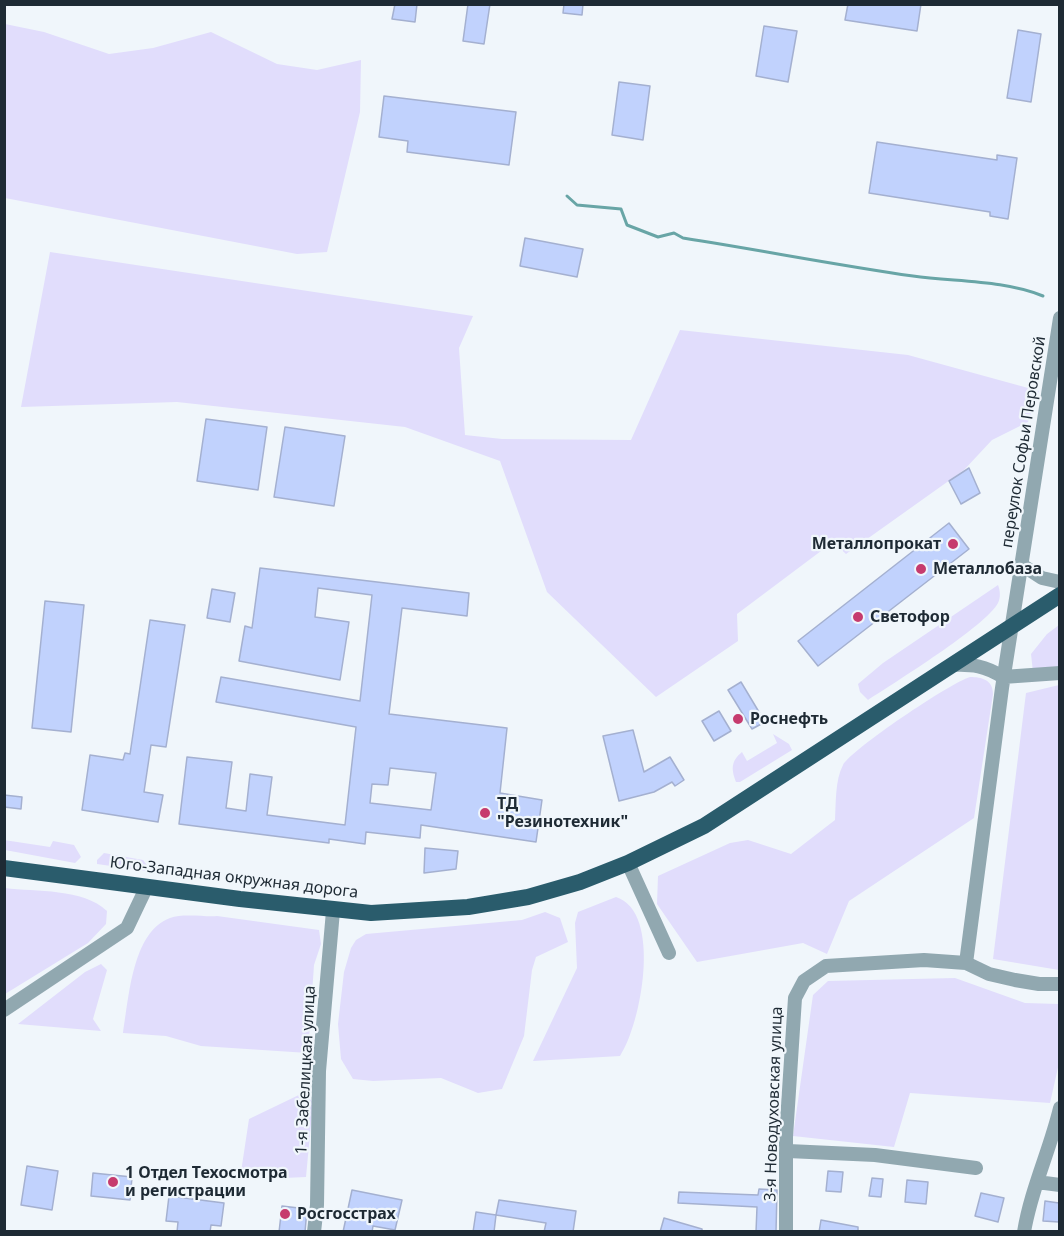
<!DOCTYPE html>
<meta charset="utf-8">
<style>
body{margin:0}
#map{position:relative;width:1064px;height:1236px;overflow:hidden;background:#f0f6fb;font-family:"Noto Sans",sans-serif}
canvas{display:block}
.frame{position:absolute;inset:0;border:6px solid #1e2a34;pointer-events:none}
</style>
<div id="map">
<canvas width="1064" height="1236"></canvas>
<div class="frame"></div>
</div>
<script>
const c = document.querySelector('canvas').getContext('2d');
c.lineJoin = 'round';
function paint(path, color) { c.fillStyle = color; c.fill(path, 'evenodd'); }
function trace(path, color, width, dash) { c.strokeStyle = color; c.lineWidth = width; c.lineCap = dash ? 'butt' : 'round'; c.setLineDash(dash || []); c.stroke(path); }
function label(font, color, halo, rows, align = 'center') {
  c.font = font + ' "Noto Sans",sans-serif'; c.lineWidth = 4.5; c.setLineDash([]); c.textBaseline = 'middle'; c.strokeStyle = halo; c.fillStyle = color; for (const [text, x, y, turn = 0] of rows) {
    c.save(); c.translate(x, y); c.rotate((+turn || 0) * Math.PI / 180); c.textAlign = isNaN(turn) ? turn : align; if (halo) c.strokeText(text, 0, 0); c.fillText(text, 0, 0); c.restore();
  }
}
const green = new Path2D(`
 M5,24L44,32L109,54L153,48L211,32L277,64L317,70L361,60L360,112L327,252L297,254L5,198Z
 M50,252L473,316L459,348L465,435L502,439L631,440L680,330L908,355L1039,391L1028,422L992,440L964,470L846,554L833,542L737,614L738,641L656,697L547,592L500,461L405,427L177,402L21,407Z
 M998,585C1000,590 1001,597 998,603C986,626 894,683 868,700L860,692L858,684L883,663Z
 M1059,625V670L1033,672L1031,654L1047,634Z
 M970,677C982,677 993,680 993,694L974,818L849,901L827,954L803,943L697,962L657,904L658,876L730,843L748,840L791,854L835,820C836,803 835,780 843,765C852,749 950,683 970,677Z
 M1059,685H1060L1059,970L993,959L1026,693Z
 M773,734L789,744L792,750L740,782H736C731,769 731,761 742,752L747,761L777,743Z
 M4,840L50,847L53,841L74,845L81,857L75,863L5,850Z
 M104,853L143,860L147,865L146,871L97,864V860Z
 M5,888C36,892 83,888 107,911L106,924L88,943L5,994Z
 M616,897C663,912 641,1025 620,1056L533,1061L577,968L575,923L578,912Z
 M545,912L560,918L568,942L536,957L532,970L524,1036L502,1089L478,1093L441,1078L373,1081L353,1079L341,1059L338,1024L344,972L351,948L356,940L366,934L522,920Z
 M217,916L319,930L321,944L314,965L308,1053L201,1046L166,1036L123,1033C129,998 132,932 170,918C183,913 204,917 217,916Z
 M101,964L107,970L93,1019L101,1031L18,1024L85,972Z
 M955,978L1025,1003L1059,1004V1063L1050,1103L910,1093L894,1147L793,1136L813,995L828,981Z
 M303,1093L313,1102L306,1177L262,1179L241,1172L249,1119Z`);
const stream = new Path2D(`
 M567,196L577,205L621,209L627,225L658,237L674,233L683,238C760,250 836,265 913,276C956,282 1004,280 1043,296`);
const building = new Path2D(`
 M395,4H417L415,22L392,19Z
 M468,4H490L484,44L463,41Z
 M564,4H583L582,15L563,13Z
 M848,4H921L917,31L845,20Z
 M764,26L797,31L788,82L756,76Z
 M1018,30L1041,34L1031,102L1007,98Z
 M619,82L650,86L643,140L612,135Z
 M384,96L516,112L509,165L407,152L408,141L379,137Z
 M877,142L997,160V155L1017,158L1008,219L990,216V212L869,193Z
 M525,238L583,249L577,277L520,266Z
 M206,419L267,427L258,490L197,481Z
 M285,427L345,436L334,506L274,497Z
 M969,468L980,493L961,504L949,481Z
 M949,523L969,549L818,666L798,641Z
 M260,568L469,593L467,616L402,608L389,714L507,728L500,793L542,800L536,842L421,825L420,838L366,832L365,844L329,839V843L179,824L187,757L232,762L226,808L246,811L250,774L272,777L267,815L345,825L356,727L216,702L221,677L360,701L372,595L318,588L315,617L349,622L340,680L239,661L245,626L252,628ZM390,768L436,773L431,810L370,803L372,784L388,785Z
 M212,589L235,593L230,622L207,618Z
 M45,601L84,605L71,732L32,728Z
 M150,620L185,625L166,747L151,745L144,792L163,795L158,822L82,810L90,755L123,760L125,753L130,754Z
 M741,682L765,722L752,729L728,690Z
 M719,711L731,731L714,741L702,721Z
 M633,730L644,772L670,757L684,780L675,786L672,782L654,792L619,801L603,736Z
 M4,795L22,797L21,809L4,807Z
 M425,848L458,851L456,869L424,873Z
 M27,1166L58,1171L52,1210L21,1205Z
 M828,1171L843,1172L841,1192L826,1191Z
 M93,1173L132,1177L130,1200L91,1196Z
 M872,1178L883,1179L881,1197L869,1196Z
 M907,1180L928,1182L926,1204L905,1202Z
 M759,1189L777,1190L776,1232H756L757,1207L678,1203L679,1192L758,1195Z
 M352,1190L402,1200L395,1230L373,1226L372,1232H343Z
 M981,1193L1004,1198L998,1222L975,1216Z
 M169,1196L224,1203L221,1226L211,1225L210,1232H177L178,1222L166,1221Z
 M499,1200L576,1211L573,1232H544L546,1223L496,1215Z
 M1045,1201L1059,1203V1222L1043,1221Z
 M282,1206L307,1209L305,1232H279Z
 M476,1212L496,1215L494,1232H473Z
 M664,1218L702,1229V1232H660Z
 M821,1220L858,1227V1232H819Z`);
const minor = new Path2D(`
 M1022,565L1042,578L1060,582
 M952,665C973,664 985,666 1003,677
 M1003,677L1060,673
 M628,863L669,953
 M966,963L1002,688L1060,318
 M4,1010L127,928L147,886
 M788,1151L875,1155L976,1168
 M1037,1182L1060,1185
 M314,1232L317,1205L319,1071L333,911
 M786,1232V1137L795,998L804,981L826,966L924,960L966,963L989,974L1015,980L1039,984H1060
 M1024,1232C1031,1189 1050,1150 1060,1108`);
const trunk = new Path2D(`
 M4,868L240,899L371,913L468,907L528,897L580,882L628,863L704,826L1060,595`);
const markers = [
 [953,544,6,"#c63b6e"],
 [921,569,6,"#c63b6e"],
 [858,617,6,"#c63b6e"],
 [738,719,6,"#c63b6e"],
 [485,813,6,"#c63b6e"],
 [113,1182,6,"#c63b6e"],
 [285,1214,6,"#c63b6e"]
];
const streetNames = [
 ["переулок Софьи Перовской",1024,442,-81],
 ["Юго-Западная окружная дорога",234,878,7],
 ["1-я Забелицкая улица",306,1070,-87],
 ["3-я Новодуховская улица",774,1104,-88]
];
const poiNames = [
 ["Металлопрокат",941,544,"right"],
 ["Металлобаза",933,569],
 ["Светофор",870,617],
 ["Роснефть",750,719],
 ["ТД",497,804],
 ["\"Резинотехник\"",497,822],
 ["1 Отдел Техосмотра",125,1173],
 ["и регистрации",125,1191],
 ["Росгосстрах",297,1214]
];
paint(green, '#e1ddfc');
trace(stream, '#68a5a6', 3);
paint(building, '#c1d2fd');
trace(building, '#a4b0d0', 1.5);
trace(minor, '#91a8b0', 14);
trace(trunk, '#2a5c6c', 16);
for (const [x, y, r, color] of markers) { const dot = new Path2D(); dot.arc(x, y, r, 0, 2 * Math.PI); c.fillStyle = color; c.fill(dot); trace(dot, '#f0f6fb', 2); }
label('16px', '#1e2a34', '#f0f6fb', streetNames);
label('bold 16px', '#1e2a34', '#f0f6fb', poiNames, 'left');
</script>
